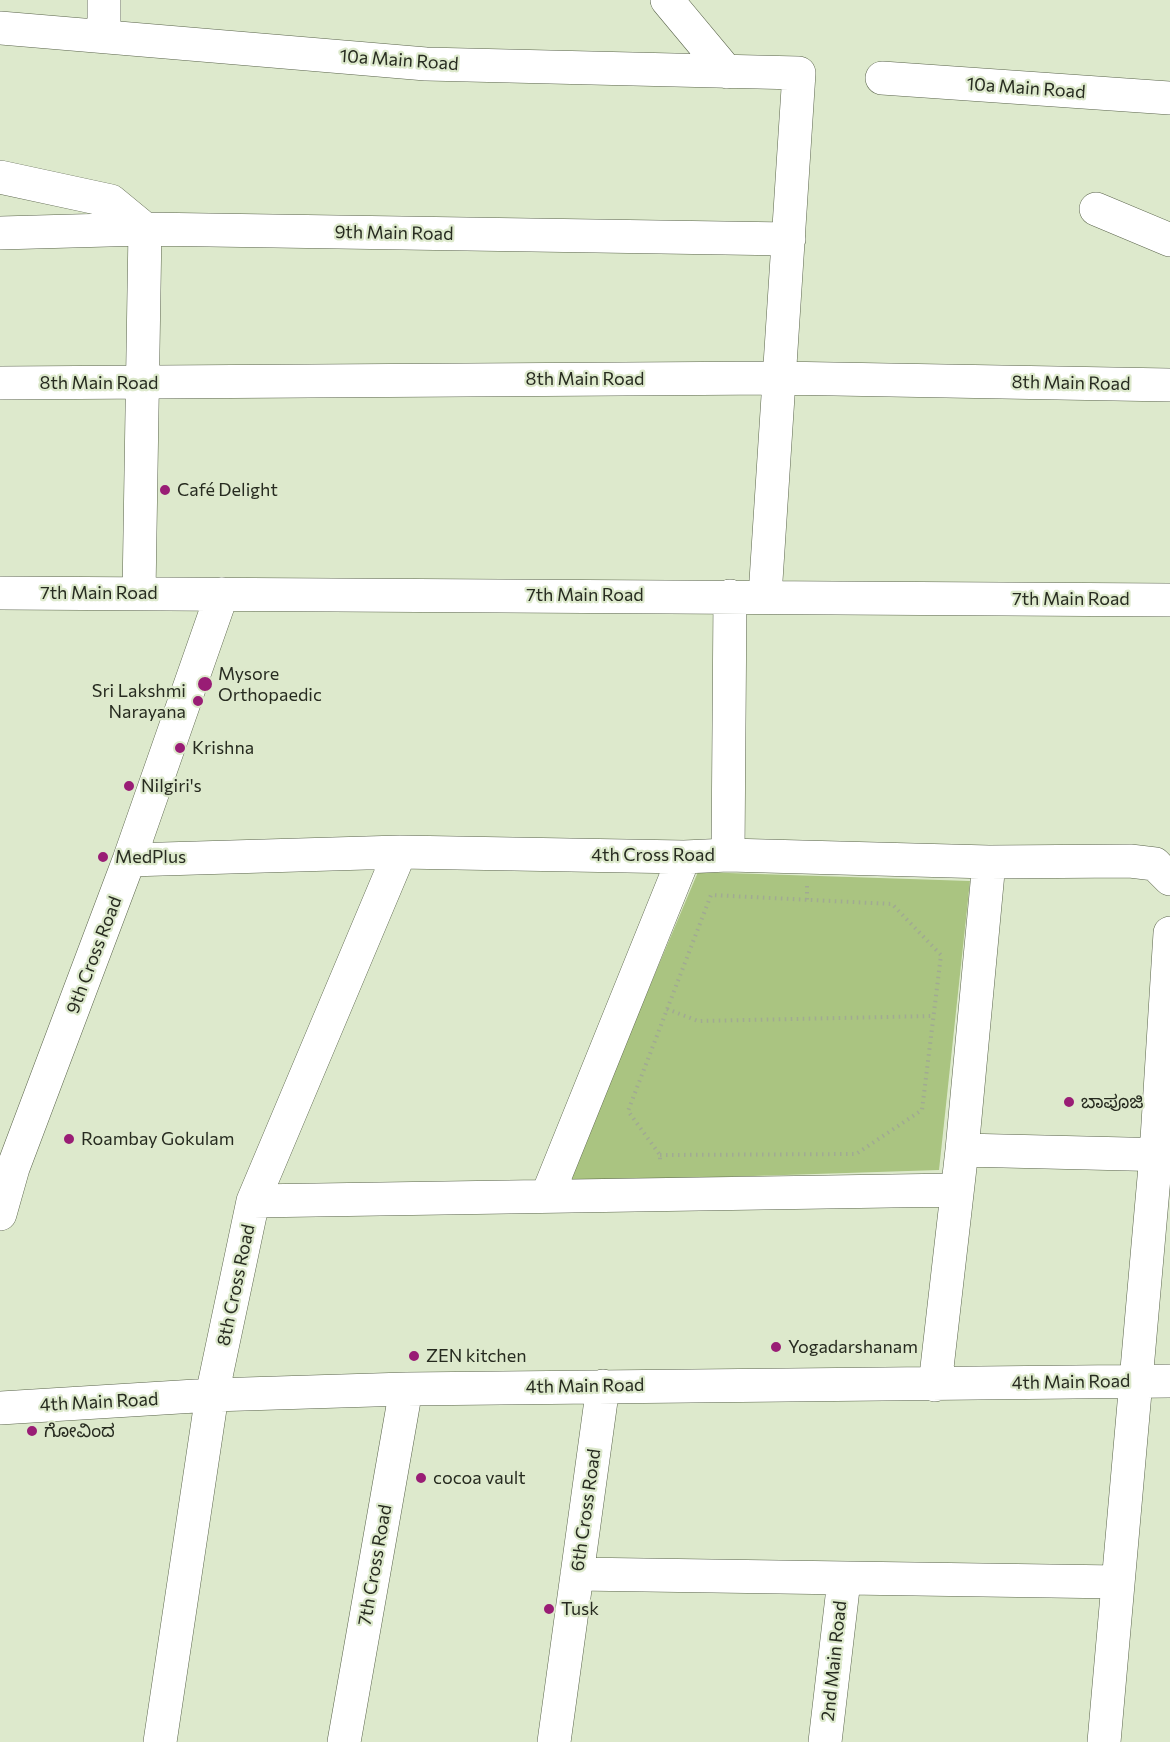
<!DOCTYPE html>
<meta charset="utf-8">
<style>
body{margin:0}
canvas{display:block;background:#dde9cc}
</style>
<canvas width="1170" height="1742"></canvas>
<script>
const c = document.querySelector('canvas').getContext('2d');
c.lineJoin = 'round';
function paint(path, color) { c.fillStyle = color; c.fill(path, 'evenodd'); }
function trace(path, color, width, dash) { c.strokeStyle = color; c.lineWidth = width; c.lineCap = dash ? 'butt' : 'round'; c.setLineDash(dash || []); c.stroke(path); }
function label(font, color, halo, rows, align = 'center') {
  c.font = font + ' Commissioner,"Noto Sans Kannada",sans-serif'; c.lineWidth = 4.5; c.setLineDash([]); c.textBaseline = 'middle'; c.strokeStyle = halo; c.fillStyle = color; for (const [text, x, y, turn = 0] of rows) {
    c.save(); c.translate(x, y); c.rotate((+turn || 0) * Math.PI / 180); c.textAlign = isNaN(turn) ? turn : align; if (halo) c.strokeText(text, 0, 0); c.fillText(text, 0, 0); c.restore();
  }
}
const green = new Path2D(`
 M698,872L970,881L939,1170L567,1182Z`);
const path = new Path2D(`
 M807,886V900
 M667,1009L698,1021L934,1016
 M660,1155L856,1154L922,1110L941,955L892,904L711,895L628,1111L660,1155V1163`);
const street = new Path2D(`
 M667,0L727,72
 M0,28L426,64L799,73L765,596
 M104,36V0
 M882,78L1170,98
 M0,177L111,201L145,229L139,593
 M1096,209L1170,240
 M0,233L145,229L789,239
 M0,383L778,378L1170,385
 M0,593L1170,600
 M728,855L730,596
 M129,860L400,852L684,857L728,855L989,862L1130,861L1155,864L1170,879
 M962,1150L1170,1155
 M547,1196L684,857
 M253,1201L955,1190
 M0,1214L13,1168L129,860L222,594
 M935,1385L962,1150L989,862
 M0,1408L212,1395L406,1389L1170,1381
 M577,1574L1118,1582
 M160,1742L212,1395L253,1201L400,852
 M344,1742L406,1389
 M554,1742L603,1386
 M825,1742L844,1580
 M1104,1742L1156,1155L1170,933`);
const markers = [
 [165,490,6,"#991d75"],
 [205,684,8,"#991d75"],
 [198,701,6,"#991d75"],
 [180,748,6,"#991d75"],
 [129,786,6,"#991d75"],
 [103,857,6,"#991d75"],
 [1069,1102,6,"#991d75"],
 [69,1139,6,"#991d75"],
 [776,1347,6,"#991d75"],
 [414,1356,6,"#991d75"],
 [32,1431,6,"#991d75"],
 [421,1478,6,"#991d75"],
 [549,1609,6,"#991d75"]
];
const streetNames = [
 ["10a Main Road",399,60,4],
 ["10a Main Road",1026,88,4],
 ["9th Main Road",394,233,1],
 ["8th Main Road",585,379],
 ["8th Main Road",99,383],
 ["8th Main Road",1071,383,1],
 ["7th Main Road",99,593],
 ["7th Main Road",585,595],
 ["7th Main Road",1071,599],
 ["4th Cross Road",653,855],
 ["9th Cross Road",94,955,-69],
 ["8th Cross Road",236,1285,-78],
 ["4th Main Road",1071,1382,-1],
 ["4th Main Road",585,1386,-1],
 ["4th Main Road",99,1402,-3],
 ["6th Cross Road",586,1510,-82],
 ["7th Cross Road",375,1565,-80],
 ["2nd Main Road",834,1661,-84]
];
const poiNames = [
 ["Café Delight",177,490],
 ["Mysore",218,674],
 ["Orthopaedic",218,695],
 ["Sri Lakshmi",186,691,"right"],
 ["Narayana",186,712,"right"],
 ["Krishna",192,748],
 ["Nilgiri's",141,786],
 ["MedPlus",115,857],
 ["ಬಾಪೂಜಿ",1081,1102],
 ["Roambay Gokulam",81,1139],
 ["Yogadarshanam",788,1347],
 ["ZEN kitchen",426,1356],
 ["ಗೋವಿಂದ",44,1431],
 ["cocoa vault",433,1478],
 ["Tusk",561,1609]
];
paint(green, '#aac481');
trace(street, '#5a644b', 34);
trace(path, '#a1aa93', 4, [1.5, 4.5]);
trace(street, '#fff', 33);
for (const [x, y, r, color] of markers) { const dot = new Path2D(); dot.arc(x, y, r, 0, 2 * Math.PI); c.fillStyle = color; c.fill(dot); trace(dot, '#dde9cc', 2); }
label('18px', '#272b20', '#dde9cc', streetNames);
label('18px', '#272b20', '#dde9cc', poiNames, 'left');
</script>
